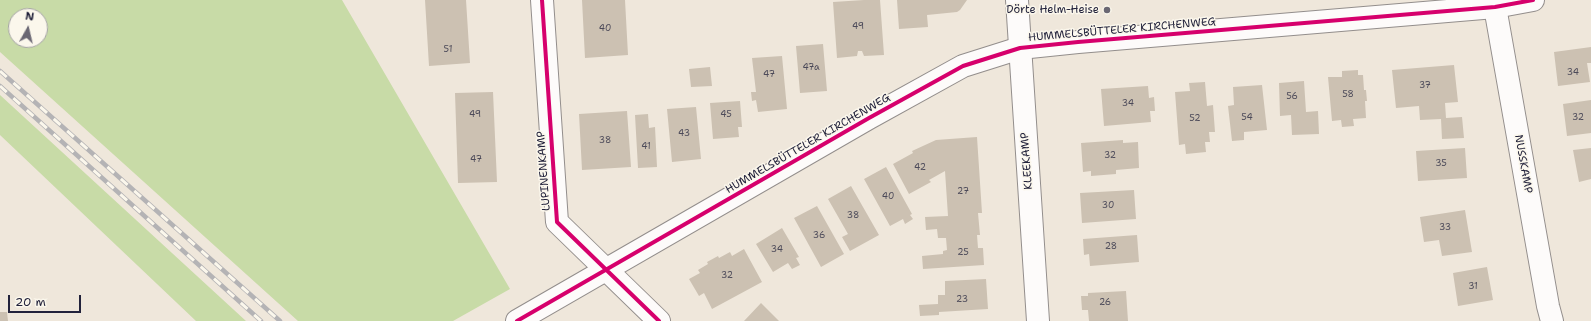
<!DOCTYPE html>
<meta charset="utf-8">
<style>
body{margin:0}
#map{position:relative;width:1591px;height:321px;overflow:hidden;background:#efe7db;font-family:"Shantell Sans",sans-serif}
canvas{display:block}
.north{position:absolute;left:8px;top:8px;width:40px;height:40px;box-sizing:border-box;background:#fbf7ec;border:1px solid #a4a2a5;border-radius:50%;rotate:8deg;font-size:11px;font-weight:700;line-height:16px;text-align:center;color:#22223b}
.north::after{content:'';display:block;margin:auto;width:14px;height:18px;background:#6a6773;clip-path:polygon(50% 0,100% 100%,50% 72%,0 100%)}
.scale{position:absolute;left:8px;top:295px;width:73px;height:18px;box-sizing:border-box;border:2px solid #22223b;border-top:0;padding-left:5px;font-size:12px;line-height:14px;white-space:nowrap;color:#22223b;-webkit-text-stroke:3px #fbf7ec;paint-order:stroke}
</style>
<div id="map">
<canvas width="1591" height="321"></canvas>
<div class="north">N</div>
<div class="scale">20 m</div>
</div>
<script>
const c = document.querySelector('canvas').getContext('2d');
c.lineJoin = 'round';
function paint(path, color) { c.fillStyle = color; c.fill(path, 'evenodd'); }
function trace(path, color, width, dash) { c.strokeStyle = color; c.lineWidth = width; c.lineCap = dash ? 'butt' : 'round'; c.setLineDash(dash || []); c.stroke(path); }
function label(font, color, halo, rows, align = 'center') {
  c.font = font + ' "Shantell Sans",sans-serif'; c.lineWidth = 3; c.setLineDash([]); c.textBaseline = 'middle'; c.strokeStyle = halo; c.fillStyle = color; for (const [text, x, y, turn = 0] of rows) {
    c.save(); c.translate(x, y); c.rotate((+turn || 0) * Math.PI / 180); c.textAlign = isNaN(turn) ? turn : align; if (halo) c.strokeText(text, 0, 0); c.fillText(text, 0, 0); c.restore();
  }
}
const green = new Path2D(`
 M0,0H342L510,289L453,321H298L0,52ZM16,16H40V40H16Z
 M0,95L246,321H196L0,135Z`);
const building = new Path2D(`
 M425,0H466L470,63L429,66Z
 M582,0H625L628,55L585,58Z
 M864,0H880L884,55L864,56L862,51H858L857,56L837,58L833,2Z
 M897,0H967L960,10L957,12L927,15L928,27L899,29Z
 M823,44L827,91L800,93L796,46Z
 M1591,47V63H1587L1590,82L1558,86L1554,52Z
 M782,56L787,109L758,112L756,100L752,101L751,92H756L752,58Z
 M1454,65L1458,102L1445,103L1446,118L1462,117L1464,138L1442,139L1441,119L1420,120L1419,106L1396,108L1392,70Z
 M710,67L712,86L691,87L689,69Z
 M1358,70V75H1363L1364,90H1366L1367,101H1365L1366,118L1353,119L1354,126L1342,127L1341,120L1332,121L1328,77H1342V71Z
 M1304,81L1306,112L1318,111L1319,134L1292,135L1291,115L1280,116L1279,83Z
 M1205,82L1207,106L1213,105L1215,132H1209L1210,142H1205L1206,152L1186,154L1185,144L1179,145L1175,92L1190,91L1189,83Z
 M1262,85L1267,130L1244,132V140L1232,141L1228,106L1234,105L1233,87Z
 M1148,86L1149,98L1154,97L1155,111H1150L1151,122L1104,126L1101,89Z
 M493,92L497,182L458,183L455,93Z
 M1591,100V133L1567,136L1563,104Z
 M740,101L742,127H738L739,137L713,139L710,103Z
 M696,107L701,159L672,162L667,109Z
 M627,111L631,167L582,170L579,114Z
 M648,114L649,128L655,127L657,167L638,168L635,115Z
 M977,137L982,213H978L980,235H977L978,248H983L984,265L923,269L922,256L943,254V251L947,250L946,238H938L937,229L926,230L925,217L948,216L945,171L929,180L931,182L909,194L893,164L913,153L912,151L936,140Z
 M1123,140V143L1138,142L1139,168L1116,170V174L1091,176V171L1083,172L1081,143Z
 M1465,148L1467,178L1418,181L1416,151Z
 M1591,148V179L1579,182L1573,150Z
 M886,167L912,214L910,215L913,219L905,224L903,219L890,226L864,179Z
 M851,186L879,235L850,251L842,237L848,234L828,199Z
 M1134,190L1136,219L1082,223L1080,193Z
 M817,206L844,254L821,267L794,218Z
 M1465,210L1472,252L1442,256L1439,240L1424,242L1420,217Z
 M782,228L799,257L796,258L800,265L792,269L788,263L773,272L756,244Z
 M1137,235L1139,262L1090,266L1089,254L1084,255L1083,239Z
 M744,249L762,282L712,309L704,293L699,296L689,279L700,273L698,270L708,264L707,262L718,256L719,258L730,252L732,256Z
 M1487,267L1493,300L1458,306L1453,273Z
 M986,279L988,309L939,312V315L920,316L919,305L938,304V295H945V281Z
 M1126,291L1128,321H1089L1088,310H1082L1081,296H1088V293Z
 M761,303L779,321H744Z
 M0,312H7L8,321H0Z`);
const minor = new Path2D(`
 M542,0L557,222L659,321
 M1017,0L1038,321
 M1495,7L1548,306L1552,321`);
const tertiary = new Path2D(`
 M517,321L869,118L963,66L1020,48L1078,42L1495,7L1533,0`);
const rail = new Path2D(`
 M0,71L280,321
 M0,86L261,321`);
const cycleway = new Path2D(`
 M542,0L557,222L659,321
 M517,321L869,118L963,66L1020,48L1078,42L1495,7L1533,0`);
const markers = [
 [1107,10,4,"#6a6773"]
];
const numberNames = [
 ["49",858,27],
 ["40",605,29],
 ["51",448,50],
 ["47a",811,68],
 ["34",1573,73],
 ["47",769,75],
 ["37",1425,86],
 ["58",1348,95],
 ["56",1292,97],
 ["34",1128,104],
 ["49",475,115],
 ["45",726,115],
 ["54",1247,118],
 ["32",1578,118],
 ["52",1195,119],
 ["43",684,134],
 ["38",605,141],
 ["41",646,147],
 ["32",1110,156],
 ["47",476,160],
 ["35",1441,164],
 ["42",920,168],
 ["27",963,192],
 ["40",888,197],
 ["30",1108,206],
 ["38",853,216],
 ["33",1445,228],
 ["36",819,236],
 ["28",1111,247],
 ["34",777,250],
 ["25",963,253],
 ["32",727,276],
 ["31",1473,287],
 ["23",962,300],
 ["26",1105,303]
];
const poiNames = [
 ["Dörte Helm-Heise",1099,10]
];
const streetNames = [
 ["HUMMELSBÜTTELER KIRCHENWEG",1122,30,-5],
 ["HUMMELSBÜTTELER KIRCHENWEG",808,144,-30],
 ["KLEEKAMP",1027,161,-94],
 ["NUSSKAMP",1523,164,80],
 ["LUPINENKAMP",544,171,-94]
];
paint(green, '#c8dba7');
paint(building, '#ccc1b2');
trace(minor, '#938e8c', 24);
trace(tertiary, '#938e8c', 24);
trace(minor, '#fdfbfa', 22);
trace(tertiary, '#fdfbfa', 22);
trace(rail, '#b4b3b5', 4.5);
trace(rail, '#fbf7ec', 3, [9]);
trace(cycleway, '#d6006c', 4);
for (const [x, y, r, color] of markers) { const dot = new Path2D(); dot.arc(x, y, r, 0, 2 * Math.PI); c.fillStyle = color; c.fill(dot); trace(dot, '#fbf7ec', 1.5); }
label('9px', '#4c4a59', null, numberNames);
label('11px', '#22223b', '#fbf7ec', poiNames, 'right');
label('11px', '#22223b', '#fbf7ec', streetNames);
</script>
